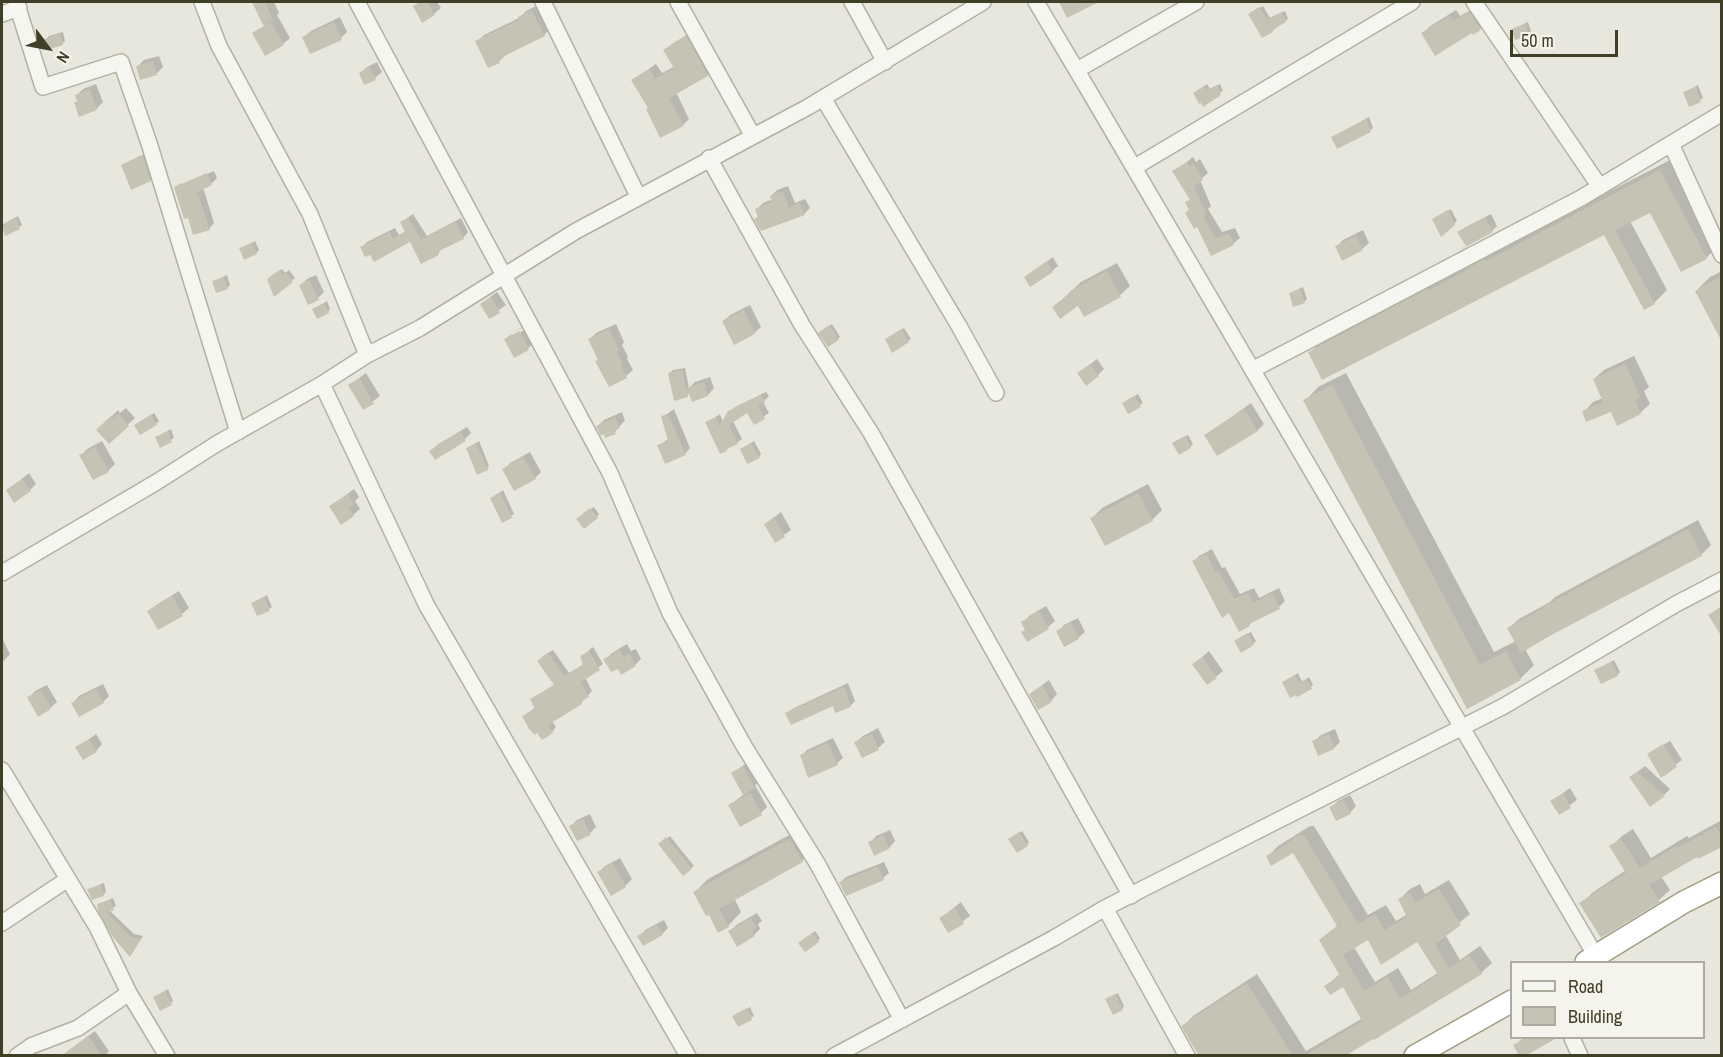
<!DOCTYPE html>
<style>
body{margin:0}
#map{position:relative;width:1723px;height:1057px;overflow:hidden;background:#e8e7dd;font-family:"Archivo Narrow",sans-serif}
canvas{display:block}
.frame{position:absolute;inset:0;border:3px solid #3f3e26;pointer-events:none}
.legend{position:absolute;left:1510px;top:961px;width:195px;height:78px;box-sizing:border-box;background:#f5f4ec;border:2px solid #acab9d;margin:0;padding:8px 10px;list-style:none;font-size:18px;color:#3f3e26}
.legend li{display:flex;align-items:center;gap:12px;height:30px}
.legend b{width:30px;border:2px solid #acab9d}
.north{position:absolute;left:18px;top:18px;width:60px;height:60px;-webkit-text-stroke:4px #f5f4ec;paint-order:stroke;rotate:122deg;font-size:16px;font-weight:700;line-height:24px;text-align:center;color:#3f3e26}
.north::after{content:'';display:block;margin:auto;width:21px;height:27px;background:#3f3e26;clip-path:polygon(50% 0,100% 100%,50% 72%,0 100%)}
.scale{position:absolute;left:1510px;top:30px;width:108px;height:27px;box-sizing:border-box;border:3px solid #3f3e26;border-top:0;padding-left:8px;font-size:18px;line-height:21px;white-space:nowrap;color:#3f3e26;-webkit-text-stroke:4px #f5f4ec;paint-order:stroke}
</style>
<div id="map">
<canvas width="1723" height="1057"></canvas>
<div class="frame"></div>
<ul class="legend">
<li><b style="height:8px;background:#f6f6f0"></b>Road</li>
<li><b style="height:16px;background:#c5c4b4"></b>Building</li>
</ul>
<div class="north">N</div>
<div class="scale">50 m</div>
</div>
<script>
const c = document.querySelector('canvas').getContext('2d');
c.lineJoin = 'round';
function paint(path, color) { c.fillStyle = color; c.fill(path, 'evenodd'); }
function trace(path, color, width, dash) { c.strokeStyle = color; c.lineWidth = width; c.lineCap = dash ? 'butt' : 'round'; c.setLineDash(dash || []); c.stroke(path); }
const shadow = new Path2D(`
 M256,2H274L279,13L277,15L290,38L283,44L254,33L265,25L255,3Z
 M419,2H437L441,8L434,14L415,6Z
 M538,5L550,29L544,35L506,55L499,61L477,42L484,35L519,18L526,11Z
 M1263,6L1270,18L1285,11L1288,19L1272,31L1253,12Z
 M1476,7L1487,23L1474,33L1423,34L1429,27L1456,10L1460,16Z
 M340,17L347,32L341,38L304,37L311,31Z
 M1528,22L1531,31L1528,34L1513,29Z
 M693,31L714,68L707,75L676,92L689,119L683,125L649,108L633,80L656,64L662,73L675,66L665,50L672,44Z
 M63,32L65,41L62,44L46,39L49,36Z
 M159,56L163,67L156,74L137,67L144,60Z
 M377,62L382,72L375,78L365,83L360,73L367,67Z
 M96,84L103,102L96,109L76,103L78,101L76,96L83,89Z
 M1207,84L1210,89L1220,84L1223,91L1202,100L1198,90Z
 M1698,85L1703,98L1690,105L1685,92Z
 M1369,117L1373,128L1370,130L1333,137Z
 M144,154L152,177L150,180L123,165Z
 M1193,157L1196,162L1200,159L1208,173L1200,180L1211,206L1208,209L1222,232L1235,228L1240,238L1233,244L1211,254L1187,203L1191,199L1174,172Z
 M1674,158L1719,245L1706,258L1651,211L1630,221L1667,290L1654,303L1644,308L1604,233L1310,353L1323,339Z
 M214,171L217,178L211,184L203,187L214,223L209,229L176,188L180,183V186Z
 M788,186L795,203L805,199L810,208L804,214L756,219L759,215L757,209L763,203L773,199L771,196L777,190Z
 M1451,209L1457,221L1442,234L1437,217Z
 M413,214L427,236L461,218L468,232L463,238L442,248L438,254L411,240L371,253L362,247L367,242L395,228L399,235L406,231L402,222Z
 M1491,214L1497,226L1492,231L1459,233L1464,228Z
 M18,216L22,225L19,227L2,225Z
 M1363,230L1369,243L1362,249L1337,246L1343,240Z
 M255,241L259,250L256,253L240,249Z
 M1053,257L1058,266L1052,271L1032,272Z
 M1117,263L1130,286L1120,295L1084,315L1078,304L1053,308L1081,282Z
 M282,269L285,273L289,270L295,278L274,295L272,276Z
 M1722,271V339L1696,291L1710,277Z
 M227,275L230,285L227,288L214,281Z
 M316,275L324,292L318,298L301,285L307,279Z
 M1303,287L1307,299L1304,302L1290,293Z
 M497,292L506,305L489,317L481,304Z
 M327,301L330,309L328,312L314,309Z
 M750,305L761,327L754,333L724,321L730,315Z
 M616,324L624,342L622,345L628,357L627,359L633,370L626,376L610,385L590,339L596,333Z
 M832,324L840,337L838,339L823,330Z
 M526,325L535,342L528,348L514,356L506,339L511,334V337L527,329L526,326L512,333Z
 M904,328L911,339L908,341L890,337Z
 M1634,356L1649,387L1644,391L1650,404L1640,413L1612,410L1584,412L1593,402L1603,398L1594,379L1604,370Z
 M1097,359L1104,369L1098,375L1079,373Z
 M685,368L689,388L695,382L710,377L714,388L708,395L690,392L687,396L670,373L673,370Z
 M366,373L380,396L364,408L350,385Z
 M1346,373L1494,652L1516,641L1509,628L1519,619L1550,602L1555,597L1698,520L1711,545L1701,555L1525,649L1534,665L1520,679L1468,707L1305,401L1318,387Z
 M766,392L769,396L763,402L769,413L754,423L748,411L733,421L742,439L726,450L707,423L720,414L723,422L735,407Z
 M1138,394L1143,403L1140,405L1126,401Z
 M1251,403L1264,424L1258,430L1217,454L1206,435Z
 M126,408L135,418L109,442L98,430L118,410L120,413Z
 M674,409L690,448L685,454L659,446L669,438L663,417Z
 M622,412L625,420L615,432L598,426L604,420Z
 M154,413L159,421L156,424L139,422Z
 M467,427L471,433L465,439L435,458L431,451L437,445Z
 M171,429L174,438L161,446L157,437Z
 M1188,435L1193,444L1190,447L1177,441Z
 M102,441L115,464L108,471L81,456L87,449Z
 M479,441L489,466L487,469L468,449Z
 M754,441L761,454L759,457L741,449Z
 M530,452L541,472L535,478L504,470L510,463Z
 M29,473L36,484L30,490H8Z
 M1148,484L1162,510L1152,520L1092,518L1102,508Z
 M354,489L359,497L355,501L360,509L353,515L331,506Z
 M503,490L514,514L502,521L492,498Z
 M594,507L599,514L597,517L581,516Z
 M781,512L791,530L775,541L765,524Z
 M1212,549L1222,568L1225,567L1240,594L1254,588L1259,598L1279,588L1285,601L1279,607L1255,619L1249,625L1229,611L1193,562L1199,556Z
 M179,591L189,608L182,614L159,628L149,611L156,605Z
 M267,595L272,607L269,609L253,603Z
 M1046,606L1055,621L1048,627L1027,640L1026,629L1023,623L1029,616Z
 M1078,618L1085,632L1078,638L1058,632L1064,625Z
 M1251,632L1256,641L1253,644L1239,638Z
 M2,638L10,654L2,663Z
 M627,644L631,651L636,649L641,659L635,665L618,667L605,660L612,653Z
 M593,647L603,664L585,677L592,691L581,703L552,721L556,727L552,732L524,716L536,707L532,700L555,684L539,661L543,656L553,650L569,673L584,664L582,656Z
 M1209,651L1223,671L1208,683L1194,664Z
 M1614,660L1620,672L1617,675L1599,668Z
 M1298,673L1302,682L1309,677L1313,685L1311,687L1283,682Z
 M1049,680L1057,694L1051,701L1030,694Z
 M848,683L855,701L850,706L834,704L787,714L792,709Z
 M103,684L109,696L103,702L73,703L79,696Z
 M47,685L57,702L50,708L29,698L35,691Z
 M878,728L885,742L878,748L862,756L856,742L863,736Z
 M1335,729L1340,742L1334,748L1314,741L1321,735Z
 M96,734L102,744L96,751L77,748Z
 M833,738L843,758L837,763L802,755L807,750Z
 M1669,739L1682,760L1661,775L1648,754L1670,741Z
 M750,761L761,780L755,785L767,807L761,813L730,805L744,794L732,773Z
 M1645,766L1670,789L1664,795L1631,777Z
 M1570,788L1577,800L1559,813L1552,801Z
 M1350,795L1356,806L1350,813L1331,807L1338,801Z
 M590,814L596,827L590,833L571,826L577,820Z
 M1722,820V845L1697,855L1661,876L1670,890L1659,900L1602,936L1581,904L1592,893L1626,870L1611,847L1622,836L1633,829L1651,858L1687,836L1689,838Z
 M1310,826H1314L1368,915L1386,905L1396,921L1408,914L1400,899L1410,889L1420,884L1425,894L1449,880L1470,914L1445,934L1460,960L1480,946L1492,963L1481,973L1374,1038L1342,1056H1202L1183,1026L1193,1016L1257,974L1306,1051L1363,1018L1343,985L1326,986L1341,973L1321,940L1338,925L1293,851L1268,856L1278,846ZM1368,938L1418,940L1438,973L1411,990L1398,968L1375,982L1354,947Z
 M804,827L815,847L802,861L734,898L741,912L728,926L709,913L695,892L708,879Z
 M890,830L895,841L889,848L874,854L870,843L876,836Z
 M1022,831L1029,842L1027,845L1013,837Z
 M670,836L694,866L691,868L660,844Z
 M620,858L632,879L625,886L611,894L599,872L605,866Z
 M884,862L889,873L883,878L847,894L840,883L846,877Z
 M104,883L106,892L103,895L89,889Z
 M113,898L116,906L109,910L134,934L143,936L132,953L99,904Z
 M961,902L970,916L949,931L941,918Z
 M757,913L762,921L758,924L760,929L754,935L730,932L736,925Z
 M664,920L668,928L662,934L639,937L645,930Z
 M815,931L820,938L818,941L803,940Z
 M168,989L173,1001L171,1003L155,997Z
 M1118,993L1124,1006L1122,1009L1107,999Z
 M750,1007L754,1016L738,1025L734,1016Z
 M95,1031L109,1051L105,1056H76L71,1049Z
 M1523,1038H1554L1522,1056L1515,1045Z`);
const building = new Path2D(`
 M252,2H265L273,20L263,25Z
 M420,2H427L435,15L422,23L413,6Z
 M1059,2H1099L1067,18Z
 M1259,7L1267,19L1282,12L1286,22L1272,30L1273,32L1262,38L1248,14Z
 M531,10L545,36L498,59L500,63L488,68L475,41L519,20L518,17Z
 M1469,12L1481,30L1473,35L1472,33L1435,56L1421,33L1450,16L1453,21Z
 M271,22L284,45L265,56L252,33Z
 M334,22L342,40L310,54L302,37Z
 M1525,24L1529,35L1515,40L1511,29Z
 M60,34L63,45L47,50L44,39Z
 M686,36L708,76L669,98L684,126L660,138L646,109L648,108L631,80L649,69L655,79L674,68L663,50Z
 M153,61L157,75L140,80L136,66Z
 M370,67L376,80L364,85L359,73Z
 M1217,85L1221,95L1203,107L1201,103L1199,104L1193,93L1204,86L1207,90Z
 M1696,87L1701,102L1689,107L1683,92Z
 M90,89L97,110L79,117L74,102H77L75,95Z
 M1366,119L1371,132L1337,149L1331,137Z
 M142,155L151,181L131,190L121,165Z
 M1187,162L1190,167L1193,164L1203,180L1194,186L1206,214L1203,216L1216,238L1229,234L1234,245L1211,256L1197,227L1194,229L1185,213L1189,210L1185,202L1190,200L1172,171Z
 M1660,170L1707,259L1681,272L1650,213L1615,230L1655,304L1644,310L1604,235L1322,380L1308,352L1429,288L1430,290L1469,269L1468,268L1484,259L1486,261Z
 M207,173L212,185L197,192L210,230L193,235L188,218L184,219L174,187Z
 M783,191L789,208L799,203L805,215L761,231L754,219L758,217L755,209L772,202L770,196Z
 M1448,210L1455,225L1441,237L1432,219Z
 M16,218L20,229L5,236L2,225Z
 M408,218L421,240L456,222L464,239L437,252L439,255L421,264L410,242L374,262L370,255L365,257L360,247L390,232L393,239L405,232L400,222Z
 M1485,218L1493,232L1458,251L1471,243L1466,246L1457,232Z
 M1356,236L1363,250L1342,261L1335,246Z
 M252,243L257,254L244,260L239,248Z
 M1047,261L1053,272L1030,287L1024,277Z
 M279,270L282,275L286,272L293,282L274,297L267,279Z
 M1107,271L1121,297L1084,317L1078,306L1060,319L1052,307L1071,293L1070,291Z
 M1722,276V342L1695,291Z
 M224,277L228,289L216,293L212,281Z
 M309,280L319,300L308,305L299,285Z
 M1300,289L1305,303L1293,307L1289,293Z
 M491,297L500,313L489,319L480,304Z
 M324,303L329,313L317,319L312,309Z
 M744,310L755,334L734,345L722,321Z
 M829,325L839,340L828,347L818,333Z
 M609,329L619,350L616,351L623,364L621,366L627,378L609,387L595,361L598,360L588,339Z
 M901,329L909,342L892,353L885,339Z
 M520,331L529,350L514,358L504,339Z
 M1090,364L1099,376L1086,386L1077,373Z
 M1625,364L1640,397L1635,400L1641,414L1617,426L1611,412L1586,422L1582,411L1603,402L1593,379Z
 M682,370L688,397L674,401L668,373Z
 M359,378L374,404L363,410L348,385Z
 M704,382L708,396L692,402L687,388Z
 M1332,385L1480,665L1506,651L1521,680L1467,709L1303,400Z
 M761,395L765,402L758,406L765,419L754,425L747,413L729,425L738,444L726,449L727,451L720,454L705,422L716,417L719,427L728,411Z
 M1134,396L1141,407L1128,414L1122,403Z
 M1244,409L1258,431L1217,456L1204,435Z
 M118,413L129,426L109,444L96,430L111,416L113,418Z
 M668,414L686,455L665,464L657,445L668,441L661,416Z
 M151,415L157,425L140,435L134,425Z
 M615,417L620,428L614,430L616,434L605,438L604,434L601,436L596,426Z
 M168,431L172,442L160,448L155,437Z
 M460,432L466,441L435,460L429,451Z
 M1185,436L1191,448L1179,455L1172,443Z
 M476,443L488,470L477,475L466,448Z
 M751,443L760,458L747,464L740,449Z
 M95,447L109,472L93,480L79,455Z
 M523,457L536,479L514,491L502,469Z
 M22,479L31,491L14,503L6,490Z
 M500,492L512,518L502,523L490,498Z
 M1138,493L1153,521L1105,546L1090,518Z
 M348,494L354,504L349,508L354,516L341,525L329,506Z
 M590,508L598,518L584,529L576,519Z
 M774,518L785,537L775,543L764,524Z
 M1688,529L1702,556L1551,635L1521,653L1507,628L1544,608L1543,607Z
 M1206,554L1216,573L1219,572L1234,599L1248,593L1253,603L1272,593L1280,609L1249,624L1250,626L1239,632L1229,613L1222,618L1192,561Z
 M172,596L183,616L158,630L147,611Z
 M264,597L270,611L257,616L251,603Z
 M1722,606V637L1708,615Z
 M1039,611L1049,629L1027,642L1021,632L1025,630L1021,622Z
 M1071,623L1079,639L1064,647L1056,631Z
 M1248,633L1254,645L1241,653L1234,641Z
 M620,650L624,657L629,654L636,666L621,675L618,669L611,672L603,659Z
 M589,651L600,670L581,682L589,697L581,701L582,704L574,709L548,725L553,733L542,740L537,733L535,735L529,729L522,716L535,709L530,699L554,685L537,661L548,653L564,676L583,665L580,656Z
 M1202,657L1217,678L1207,685L1192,664Z
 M1611,662L1618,676L1601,684L1594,670Z
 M1295,675L1299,683L1306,679L1312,689L1297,697L1296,695L1290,698L1282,682Z
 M1042,686L1052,702L1038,710L1029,694Z
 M844,687L851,707L835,713L833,706L791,725L785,713Z
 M96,689L104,703L79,717L71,703Z
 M41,690L51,709L38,717L27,697Z
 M872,734L879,750L862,758L854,742Z
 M1329,734L1334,749L1318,756L1312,741Z
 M89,739L97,752L83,760L75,747Z
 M828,743L838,765L808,778L800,755Z
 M1663,744L1677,767L1661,778L1647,754Z
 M743,766L755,788L743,795L731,773Z
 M1637,772L1665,796L1650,807L1629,777Z
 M750,793L762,815L740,827L728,805Z
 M1563,793L1571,808L1559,815L1550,801Z
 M1344,800L1351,814L1336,821L1329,807Z
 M583,819L591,835L577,841L569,826Z
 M1716,827L1722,837V847L1698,859L1697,857L1649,885L1660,902L1601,938L1579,903L1626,873L1609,846L1621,839L1640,868L1676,846L1677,848Z
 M1019,832L1028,846L1017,853L1008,839Z
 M884,835L889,849L874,856L868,842Z
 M1299,835H1304L1358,924L1375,914L1385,930L1407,917L1398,899L1410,893L1415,903L1439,889L1461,925L1435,944L1449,969L1469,955L1482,974L1374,1040L1373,1039L1345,1056H1304L1362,1021L1343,987L1330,995L1324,986L1340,976L1319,940L1337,926L1293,853L1271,866L1266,856L1288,844L1287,843ZM1368,940L1381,965L1417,942L1438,975L1400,999L1388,977L1364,991L1343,955Z
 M666,837L692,869L683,876L658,844Z
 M790,840L803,862L719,909L729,927L718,933L709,915L706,916L693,892L785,841Z
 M613,863L626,887L611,896L597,872Z
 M878,867L884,880L846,896L839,882Z
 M101,885L104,896L92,900L87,889Z
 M110,900L114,910L107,913L131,937L141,939L130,957L112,936L98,911L97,904Z
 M955,908L964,924L948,933L939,918Z
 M751,918L756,928L752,931L755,936L737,947L728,931Z
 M657,925L663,935L643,946L637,936Z
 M812,933L819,942L805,952L798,943Z
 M1247,983L1293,1056H1199L1181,1026Z
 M165,991L172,1005L160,1011L153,997Z
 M1115,994L1123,1010L1113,1015L1105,999Z
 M747,1008L752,1020L738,1027L732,1016Z
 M88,1036L102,1056H61Z
 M1526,1038H1557L1525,1056H1519L1513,1045Z`);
const minor = new Path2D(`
 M16,2L43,87L121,62L149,143L238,432
 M202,2L219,46L310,214L367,355
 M357,2L610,473L670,613L744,746L817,863L902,1020
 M543,2L638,196
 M678,2L753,136
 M852,2L885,62
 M1036,2C1225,319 1412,637 1597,958
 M1474,2L1600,187
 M2,14L19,8
 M1077,70L1196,2
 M823,98L959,326L996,393
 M1671,144L1722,255
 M709,158L802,325L871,433L1131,896
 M1135,167L1412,2
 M1254,369L1581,198L1722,113
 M322,384L427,606L688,1056
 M2,573L155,483L218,443L322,384L367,355L420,328L576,231L808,107L983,2
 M2,770L97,927L129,993L167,1056
 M1105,908L1187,1056
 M2,923L68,879
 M1572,1038L1580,1056
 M17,1056L31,1046L78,1028L129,993
 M834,1056L1054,938L1105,908L1504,706L1676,604L1722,580`);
const highway = new Path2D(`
 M1586,962L1684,902L1722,883
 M1415,1056L1512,1001`);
paint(shadow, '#0003');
paint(building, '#c5c4b4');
trace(minor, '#b2b1a2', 18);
trace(highway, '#9f9d84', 24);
trace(minor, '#f6f6f0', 15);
trace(highway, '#fff', 21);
</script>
